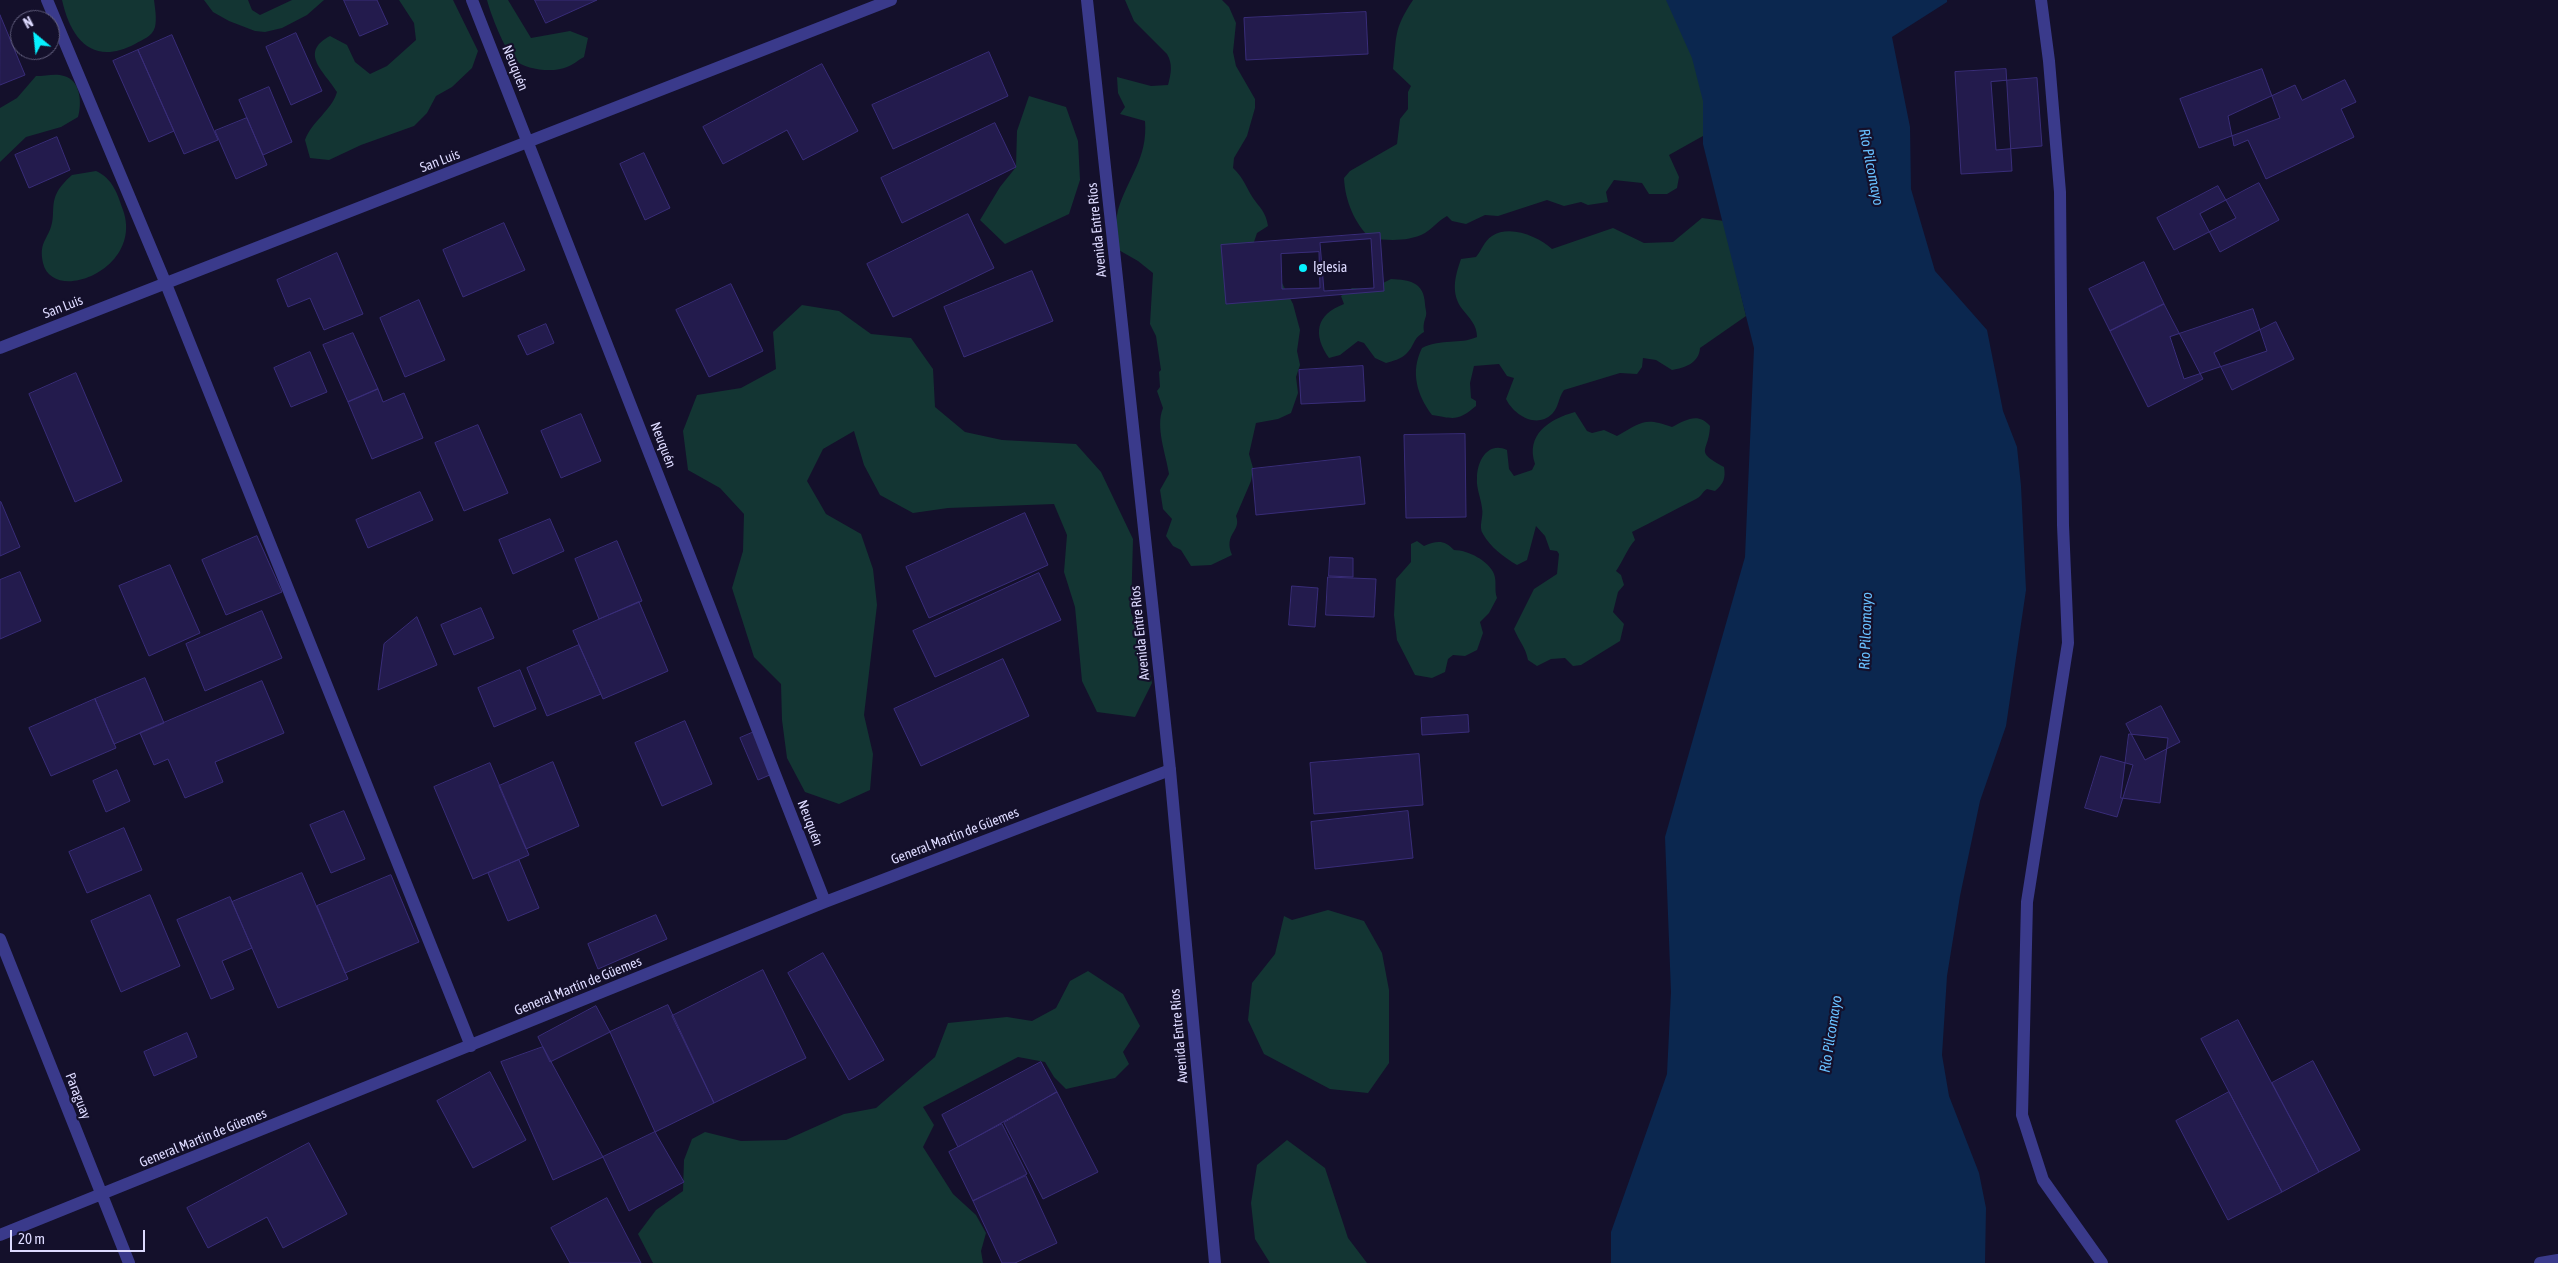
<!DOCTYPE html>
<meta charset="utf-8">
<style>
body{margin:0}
#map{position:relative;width:2558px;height:1263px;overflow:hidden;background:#14102b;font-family:"Asap Condensed",sans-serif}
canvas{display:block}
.north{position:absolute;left:10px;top:10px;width:50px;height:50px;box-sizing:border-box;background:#14102b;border:1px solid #646180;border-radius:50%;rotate:332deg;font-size:14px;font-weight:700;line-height:20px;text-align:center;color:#dddaff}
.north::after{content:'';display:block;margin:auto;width:18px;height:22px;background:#06f1ff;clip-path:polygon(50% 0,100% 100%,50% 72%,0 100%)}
.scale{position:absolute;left:10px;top:1230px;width:135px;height:22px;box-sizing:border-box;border:2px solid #dddaff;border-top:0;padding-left:6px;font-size:15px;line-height:18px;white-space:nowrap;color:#dddaff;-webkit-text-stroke:4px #14102b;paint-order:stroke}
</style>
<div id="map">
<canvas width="2558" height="1263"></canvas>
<div class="north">N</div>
<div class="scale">20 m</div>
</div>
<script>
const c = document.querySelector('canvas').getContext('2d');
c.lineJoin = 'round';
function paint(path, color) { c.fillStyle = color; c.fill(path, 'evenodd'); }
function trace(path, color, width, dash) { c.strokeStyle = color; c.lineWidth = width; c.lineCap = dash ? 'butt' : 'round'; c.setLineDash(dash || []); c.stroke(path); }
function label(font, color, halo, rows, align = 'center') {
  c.font = font + ' "Asap Condensed",sans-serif'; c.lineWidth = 4.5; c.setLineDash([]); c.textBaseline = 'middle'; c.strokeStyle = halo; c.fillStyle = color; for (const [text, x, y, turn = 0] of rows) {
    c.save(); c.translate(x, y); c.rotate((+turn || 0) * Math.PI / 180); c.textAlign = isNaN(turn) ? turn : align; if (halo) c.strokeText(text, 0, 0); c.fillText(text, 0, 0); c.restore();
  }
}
const green = new Path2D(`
 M62,0H154C155,8 157,19 155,27C152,37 143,39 135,44C93,66 71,40 62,0Z
 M204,0H248L252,10L260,15L292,0H324L307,15L282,28L265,32L255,31L229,21L213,12Z
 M399,0H453L478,51L472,68L452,87L436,96L427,113L414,126L361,145L329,160L310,158L305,140C312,121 332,110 337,92C325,72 298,53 330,36L347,45L355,62L370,74L387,66L416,40L414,23Z
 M487,0H508L531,38L570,31L588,38L584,57C578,60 573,65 567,67C554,73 525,70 515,60C504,49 491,15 487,0Z
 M1125,0H1222L1229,7L1236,23L1233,52L1236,66L1255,99V108L1247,136L1234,158L1233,168C1243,177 1246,187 1253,198C1260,208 1266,212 1268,226L1257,233L1253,245L1282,283L1293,304L1300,330L1297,351L1300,365L1296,377L1298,393L1291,413L1278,419L1256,423L1249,454L1253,468L1251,481L1236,516C1242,532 1223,533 1232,555L1211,565L1191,566L1181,550L1173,546L1166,536L1172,519L1163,509L1160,490L1169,474C1166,454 1155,427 1163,408L1157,391L1160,387L1159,372L1161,370L1156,336L1150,324L1153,273L1138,261L1117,249C1116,236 1115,223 1118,210C1128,177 1148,158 1145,121L1120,114L1125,107L1118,93L1117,77L1151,86L1168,85C1171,74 1173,64 1167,54L1134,21Z
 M1413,0H1686L1719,127L1669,155L1679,177L1677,188L1667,194H1649L1642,183L1614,180L1606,192L1608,202L1588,205L1581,202L1564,206L1547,200L1498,216L1485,215L1466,224L1452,221L1447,216C1438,221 1433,228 1425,233C1408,242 1391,240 1371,239C1355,224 1345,201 1344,178L1350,171L1397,144L1400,119L1408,109V92L1411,86L1393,69C1397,36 1393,30 1413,0Z
 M36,76C45,76 56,73 64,76C81,80 82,104 78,117L61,127L26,137L0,162V108L17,98Z
 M1029,96L1066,107L1078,141L1080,180L1069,214L1005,244L980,220L1000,187L1016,167L1017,131Z
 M96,171C113,179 117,193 123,210C144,269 53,305 43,263C41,253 41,247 46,238C62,212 41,202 72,175Z
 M1702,218L1724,221L1746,316L1700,348C1699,363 1685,368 1672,370L1656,360L1643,358L1642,367L1637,374L1620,373L1564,390C1558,398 1559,407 1552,414C1536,429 1514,415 1506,399L1514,378L1507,376L1499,364L1474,366L1470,383L1471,398L1476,401V406C1458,421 1455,419 1432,415C1417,395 1410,372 1422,348C1442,338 1459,345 1477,337C1477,325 1470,319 1463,310C1450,294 1455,276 1461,259L1476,257C1482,250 1484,241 1492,236C1510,224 1539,237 1552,249L1613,228L1644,243L1673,242Z
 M1391,279C1410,280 1424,282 1425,304C1425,308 1427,312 1426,316C1424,322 1423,325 1424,332C1412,339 1415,346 1406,354C1401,359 1393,361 1386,363L1375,358L1364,343L1358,341L1340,355L1329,358C1313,335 1315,315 1344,304L1341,296L1352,288L1371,289Z
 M802,305L839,311L871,334L911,338L933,369L935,407L965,432L1002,440L1076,444L1101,472L1133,539L1131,613L1145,648L1152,683L1135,717L1097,712L1082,681L1075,607L1064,572L1067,535L1054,504L948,508L913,513L880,495L864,465L854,431L823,449L807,481L826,514L861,534L873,569L877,605L864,715L873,754L870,790L839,804L805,792L787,758L782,720L781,684L754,657L732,588L743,551L744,514L720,488L688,470L683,431L697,395L741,388L776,369L773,332Z
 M1575,412L1587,431L1592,433L1604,430L1617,436C1642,422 1644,417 1672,427C1686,420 1698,412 1710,426C1709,453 1693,450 1724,467C1726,479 1723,484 1715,491L1707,489C1702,492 1701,497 1696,499C1674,510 1654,521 1632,532L1635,540C1627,549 1623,561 1616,571L1621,575L1624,585L1618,592L1613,612L1624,624L1620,641L1581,665L1573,666L1565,658L1551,659L1537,666L1528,660C1526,648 1519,641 1514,629L1534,589L1557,574L1559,554L1557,551L1550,550L1545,536L1536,526L1527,560L1517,565C1505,558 1490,547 1483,534C1478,527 1484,516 1482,508C1481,498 1476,488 1477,478C1477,461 1488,441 1507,450L1509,469L1514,476L1532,470L1535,464C1525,435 1549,419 1575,412Z
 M1417,541L1424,546C1437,540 1445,540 1454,550C1468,550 1489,561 1494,574C1497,582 1494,590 1497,598L1489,613L1480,622L1483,633L1477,650L1465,656L1453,655L1448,659L1445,672L1432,678L1415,675L1397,640L1394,615L1396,579L1411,562V544Z
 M1328,910L1364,921L1382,953L1389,990V1063L1368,1093L1330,1089L1264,1054L1248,1020L1252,983L1275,954L1284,916L1292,920Z
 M1088,971L1123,994L1140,1026L1123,1052L1129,1064L1115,1078L1066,1089L1054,1077L1045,1062L1018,1057L923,1107L934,1125L923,1147L953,1194L976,1215L986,1233L981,1251L983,1263H653L638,1234L656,1210L683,1191L684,1160L692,1139L705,1132L741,1141L786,1140L844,1114L876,1108L935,1057L948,1023L1007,1017L1032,1021L1056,1008L1070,981Z
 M1287,1140L1325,1168L1348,1238L1367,1263H1270L1255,1239L1251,1203L1257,1165Z`);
const water = new Path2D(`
 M1666,0H1947V2L1892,37L1910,127L1911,189L1935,271L1987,330L2003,411L2017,447L2021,486L2026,590L2006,726L1980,801L1960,896L1947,976L1942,1055L1949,1096L1979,1173L1986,1208L1985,1263H1611V1232L1667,1074L1671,992L1665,837L1745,557L1754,348L1703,144V101L1692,58Z`);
const building = new Path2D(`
 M344,0H377L388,24L360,36Z
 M535,0H597L546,23Z
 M1366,12L1368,54L1246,60L1244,18Z
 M0,15L25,75L0,85Z
 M296,33L322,91L291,105L266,47Z
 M172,35L218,140L184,154L138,50Z
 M138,50L174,131L149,142L113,61Z
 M989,52L1008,96L893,149L872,105Z
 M822,64L858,131L803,160L787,130L723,164L703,127Z
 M2006,69L2012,171L1961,174L1955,72Z
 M2262,69L2280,118L2199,148L2180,99Z
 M2037,78L2042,146L1996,150L1991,82Z
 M2345,80L2356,102L2341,109L2354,137L2266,179L2248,140L2234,146L2228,116L2295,85L2302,100Z
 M269,87L292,142L263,155L239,100Z
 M247,118L267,165L236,179L215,131Z
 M995,123L1016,167L902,223L881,178Z
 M57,137L70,170L29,188L15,155Z
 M644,153L670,208L645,220L620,164Z
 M2259,183L2279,220L2220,252L2200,214Z
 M2218,186L2236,218L2174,250L2157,218Z
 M968,214L994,268L893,317L867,264Z
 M504,223L525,270L463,297L443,250Z
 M1380,233L1384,291L1226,304L1221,245Z
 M1371,239L1374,288L1324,291L1320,243Z
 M1319,252L1320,288L1282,289L1281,254Z
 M337,253L363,314L324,330L310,298L288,307L277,280Z
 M2144,262L2164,304L2110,331L2089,289Z
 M1032,271L1053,321L964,357L944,307Z
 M731,284L763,351L709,377L676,310Z
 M419,300L445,360L405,377L380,318Z
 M2164,304L2203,379L2148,407L2110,331Z
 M2253,309L2267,351L2184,379L2170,337Z
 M2276,322L2294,359L2232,390L2214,353Z
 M546,324L554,343L527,355L518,336Z
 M353,333L378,389L348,402L323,345Z
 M310,352L327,392L291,407L274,368Z
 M1363,366L1365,401L1301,404L1299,370Z
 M76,373L122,481L75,502L29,394Z
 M378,389L383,402L404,393L423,438L372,459L348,402Z
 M581,414L601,461L561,478L541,431Z
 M478,425L508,493L464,511L435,443Z
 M1465,434L1466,517L1406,518L1404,435Z
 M1360,457L1365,504L1256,515L1252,469Z
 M420,492L433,520L368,548L356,520Z
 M1,502L20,547L0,556V502Z
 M1025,513L1048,565L929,618L906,567Z
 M550,519L564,551L513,574L499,540Z
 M257,536L282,592L226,615L202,560Z
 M617,541L642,601L599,619L575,559Z
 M1330,557L1353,558V577L1329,576Z
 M170,565L200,633L149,656L119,586Z
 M20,572L41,621L0,639V580Z
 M1039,573L1061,620L935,677L913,631Z
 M1328,577L1376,579L1374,617L1326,615Z
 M1292,586L1318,588L1315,627L1289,625Z
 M639,602L668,671L603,699L573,631Z
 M481,608L494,638L454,655L441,625Z
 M262,611L282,658L205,691L186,644Z
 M417,617L437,665L378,690L384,644Z
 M579,645L601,694L547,716L527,668Z
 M1003,659L1029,716L921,766L894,709Z
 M520,670L536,709L494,727L478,688Z
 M145,678L164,723L114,744L95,699Z
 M262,681L284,733L215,762L223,782L185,798L168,759L154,765L140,733Z
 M95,699L116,748L51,776L29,728Z
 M2161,706L2180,742L2145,760L2126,724Z
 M1468,715L1469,732L1422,735L1421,718Z
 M685,721L712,784L662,806L635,743Z
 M754,732L772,774L758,780L740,738Z
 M2129,734L2168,738L2160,803L2121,798Z
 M1419,754L1423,805L1314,814L1310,763Z
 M2101,756L2133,765L2117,817L2085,808Z
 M553,762L579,826L526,849L499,786Z
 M490,763L529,855L473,879L434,787Z
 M117,770L130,801L106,812L93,781Z
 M344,811L365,859L331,873L310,825Z
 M1408,811L1413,858L1315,869L1311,822Z
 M124,828L142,870L87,893L69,852Z
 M519,860L539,908L508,921L488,873Z
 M302,873L348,979L278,1008L232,902Z
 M391,875L419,942L345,973L317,906Z
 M150,895L180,966L121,992L91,921Z
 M230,897L252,948L222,961L234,989L211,999L177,920Z
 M656,915L667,939L598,969L588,944Z
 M823,953L884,1060L849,1080L788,973Z
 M763,970L806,1058L714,1103L672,1016Z
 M668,1005L714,1103L655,1132L610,1032Z
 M596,1006L610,1032L550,1062L538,1037Z
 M2238,1020L2319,1172L2282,1192L2201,1039Z
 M187,1033L197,1057L154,1076L144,1052Z
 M543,1047L603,1157L553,1180L501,1062Z
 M2313,1061L2360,1150L2319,1172L2272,1083Z
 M1041,1062L1057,1092L958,1147L942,1115Z
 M490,1072L526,1140L473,1168L437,1101Z
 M1057,1092L1098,1172L1043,1199L1004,1123Z
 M2229,1092L2282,1192L2228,1220L2176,1121Z
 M1002,1124L1027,1174L973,1201L949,1152Z
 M655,1132L684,1182L629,1211L603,1157Z
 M309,1143L347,1214L283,1248L267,1217L208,1248L187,1208Z
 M1026,1176L1057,1243L1015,1263H1002L973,1201Z
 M607,1198L641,1263H570L551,1228Z`);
const minor = new Path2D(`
 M47,0L166,284L471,1046
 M472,0L825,902
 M2041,0L2049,61L2060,192L2063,525L2068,643L2027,902L2022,1115L2043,1180L2102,1263
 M0,348L891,0
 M0,939L129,1263
 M0,1235L825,902L1170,770
 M2540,1263L2558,1260`);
const tertiary = new Path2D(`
 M1087,0L1170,770L1215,1263`);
const markers = [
 [1303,268,5,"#06f1ff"]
];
const streetNames = [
 ["Neuquén",515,68,68],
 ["San Luis",440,161,-21],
 ["Avenida Entre Ríos",1097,230,-96],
 ["San Luis",63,307,-21],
 ["Neuquén",663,445,69],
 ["Avenida Entre Ríos",1140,633,-96],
 ["Neuquén",810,823,69],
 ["General Martín de Güemes",955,836,-21],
 ["General Martín de Güemes",578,986,-22],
 ["Avenida Entre Ríos",1179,1036,-95],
 ["Paraguay",78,1096,69],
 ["General Martín de Güemes",203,1138,-22]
];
const poiNames = [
 ["Iglesia",1313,268]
];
const waterNames = [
 ["Río Pilcomayo",1871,167,79],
 ["Río Pilcomayo",1866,631,-88],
 ["Río Pilcomayo",1831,1034,-81]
];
paint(green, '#133533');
paint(water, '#0b274f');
paint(building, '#231b4d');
trace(building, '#392d79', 1);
trace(minor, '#3a3a8b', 12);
trace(tertiary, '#3a3a8b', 12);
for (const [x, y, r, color] of markers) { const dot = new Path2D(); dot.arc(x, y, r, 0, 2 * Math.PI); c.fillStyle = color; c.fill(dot); trace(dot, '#14102b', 2); }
label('14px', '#dddaff', '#14102b', streetNames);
label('14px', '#dddaff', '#14102b', poiNames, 'left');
label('italic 15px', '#68c0ff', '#14102b', waterNames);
</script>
